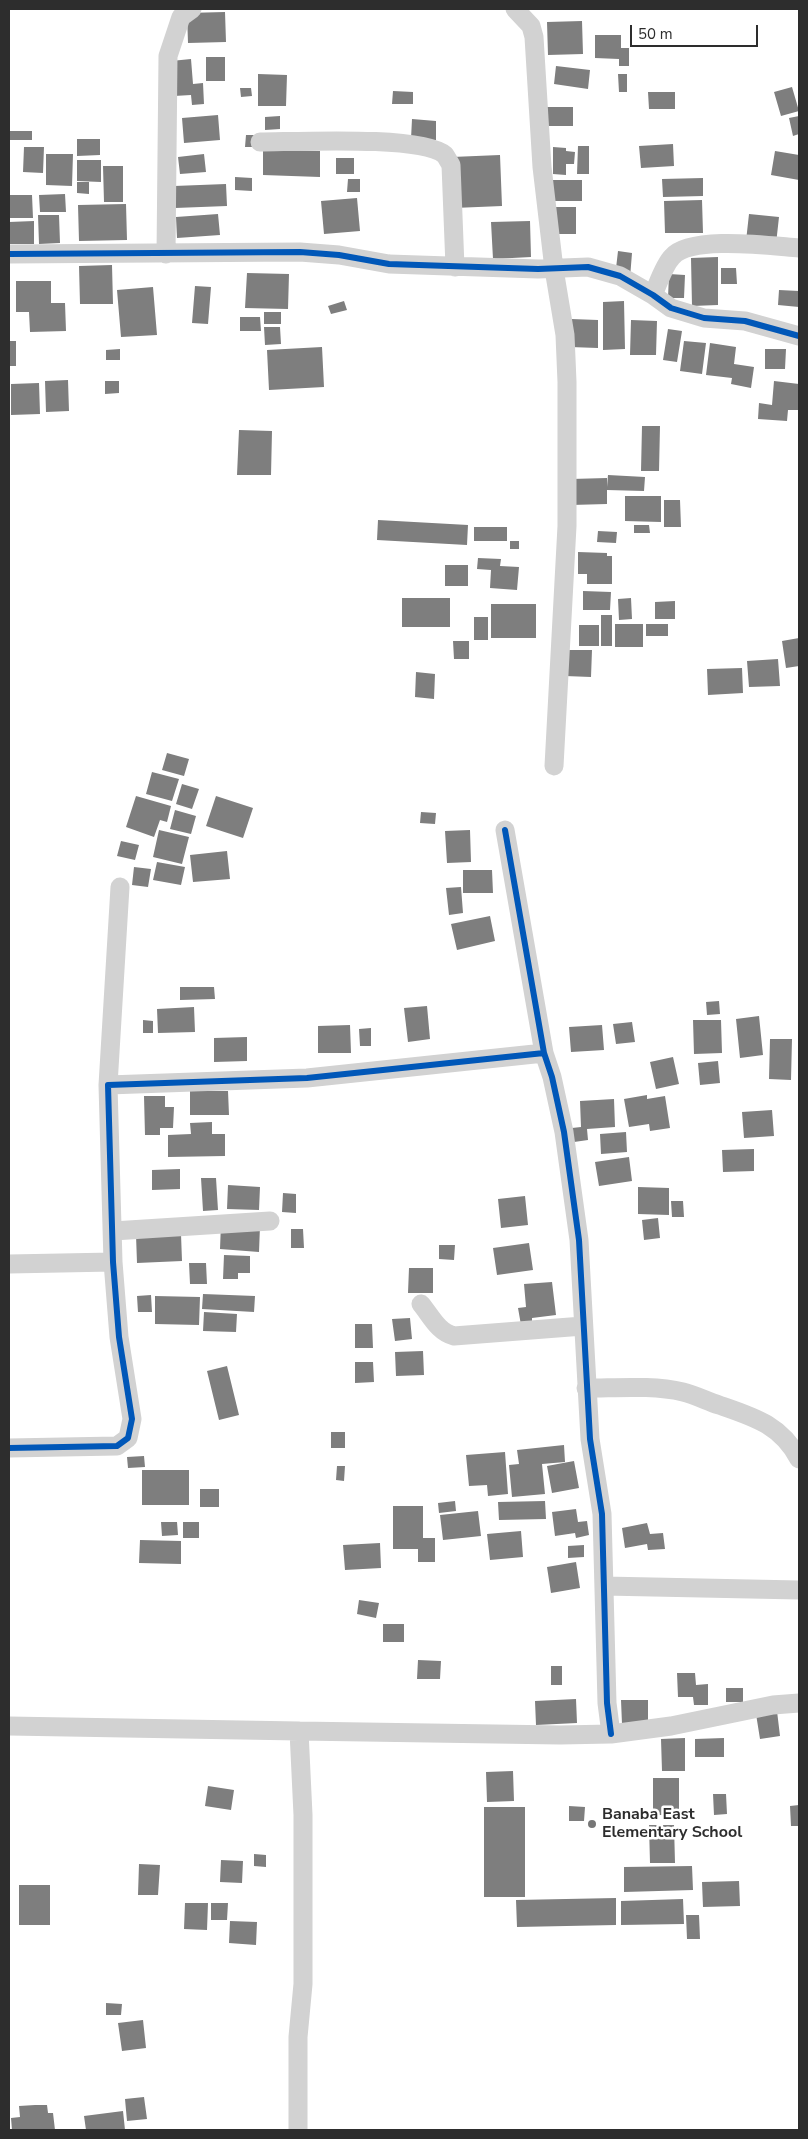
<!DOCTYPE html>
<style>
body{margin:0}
#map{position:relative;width:808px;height:2139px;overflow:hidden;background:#fff;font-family:"Nunito Sans",sans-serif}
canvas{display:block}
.frame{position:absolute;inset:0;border:10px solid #2d2d2d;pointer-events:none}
.scale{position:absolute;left:630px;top:25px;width:128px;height:22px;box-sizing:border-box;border:2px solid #2d2d2d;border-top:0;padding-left:6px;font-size:15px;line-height:18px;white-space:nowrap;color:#2d2d2d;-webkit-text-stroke:4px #fff;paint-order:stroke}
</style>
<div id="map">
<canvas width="808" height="2139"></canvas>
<div class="frame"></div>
<div class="scale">50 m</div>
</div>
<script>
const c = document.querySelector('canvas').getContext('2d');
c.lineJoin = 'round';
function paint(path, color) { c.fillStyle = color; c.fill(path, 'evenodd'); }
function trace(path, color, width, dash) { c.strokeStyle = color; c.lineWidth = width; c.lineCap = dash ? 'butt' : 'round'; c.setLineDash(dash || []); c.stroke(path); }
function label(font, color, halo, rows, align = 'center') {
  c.font = font + ' "Nunito Sans",sans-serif'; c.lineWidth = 5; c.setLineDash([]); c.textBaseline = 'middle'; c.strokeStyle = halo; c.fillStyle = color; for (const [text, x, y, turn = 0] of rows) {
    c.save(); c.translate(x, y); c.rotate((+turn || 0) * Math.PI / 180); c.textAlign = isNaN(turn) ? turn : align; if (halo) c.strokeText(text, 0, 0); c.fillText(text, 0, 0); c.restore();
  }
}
const building = new Path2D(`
 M225,12L226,42L188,43L187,13Z
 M582,21L583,54L548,55L547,22Z
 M595,35H621V48H629V66H619V59L595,58Z
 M206,57H225V81H206Z
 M191,59L193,84L203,83L204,104L192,105L191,95L174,96L171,61Z
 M556,66L590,70L588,89L554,84Z
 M258,74L287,75L286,106H258Z
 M618,74H627V92H619Z
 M792,87L799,111L781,116L774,92Z
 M240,88H251L252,96L241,97Z
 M393,91L413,92V104H392Z
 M648,92H675V109H649Z
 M542,107H573V126H542Z
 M218,115L220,140L184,143L182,118Z
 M280,116V129L265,130V117Z
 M799,116V134L793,136L789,118Z
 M412,119L436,121V140L411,139Z
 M9,131H32V140H9Z
 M246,135H259V147H245Z
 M77,139H100V155L77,156Z
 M673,144L674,166L641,168L639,146Z
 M578,146H589V174H577Z
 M24,147H44L43,173L23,172Z
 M553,147L566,148V151L575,152L574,164H566V175L553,174Z
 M263,150L320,151V177L263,175Z
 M775,151L799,155V180L771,175Z
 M46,154H73L72,186L46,185Z
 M204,154L206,172L180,174L178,157Z
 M500,155L502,206L454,208L452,157Z
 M336,158H354V174H336Z
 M77,160H101V182L77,181Z
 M103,166H123V202H104Z
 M235,177L252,178V191L235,190Z
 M703,178V196L663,197L662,179Z
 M348,179H360V192H347Z
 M548,180H582V201H548Z
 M77,182H89V194L77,193Z
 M226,184L227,206L175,208L174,186Z
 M65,194L66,212H40L39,195Z
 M10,195H32L33,218H10Z
 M357,198L360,231L324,234L321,201Z
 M702,200L703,233H665L664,201Z
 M126,204L127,240L79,241L78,205Z
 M555,207H576V234H555Z
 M218,214L220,235L177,238L176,217Z
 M749,214L779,217L776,244L746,241Z
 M38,215H59L60,243L39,244Z
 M34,221V244H9V222Z
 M530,221L531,257L493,259L491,222Z
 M618,251L632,253L630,278L615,277Z
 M718,257V305L692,306L691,258Z
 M112,265L113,304H80L79,266Z
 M721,268H736L737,284H721Z
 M247,273L289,274L288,309L245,308Z
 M669,274L685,275L684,298H668Z
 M16,281H51V303H65L66,331L30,332L29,312H16Z
 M195,286L211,287L208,324L192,323Z
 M153,287L157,335L121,337L117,290Z
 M779,290L799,291V307L778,305Z
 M344,301L347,310L331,314L328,306Z
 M624,301L625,349L603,350V302Z
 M264,312H281V324H264Z
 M240,317H260L261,331H240Z
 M571,319L598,320V348L570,347Z
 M631,320L657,321L656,355H630Z
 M264,327H280L281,344L265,345Z
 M668,329L682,331L677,362L663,360Z
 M9,341H16V366H9Z
 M684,341L706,343L702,374L680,371Z
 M710,343L736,347L734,364L754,367L751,388L731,384L732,378L706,375Z
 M322,347L324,387L269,390L267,350Z
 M120,349V360H106V350Z
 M765,349H786L785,369H765Z
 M68,380L69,411L46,412L45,381Z
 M105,381H119V393L105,394Z
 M774,381L799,384V410H788L787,421L758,419L759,403L772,405Z
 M39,383L40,414L11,415V384Z
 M642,426H660L659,471H641Z
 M239,430L272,431L271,475H237Z
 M608,475L645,477L644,491L607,490V504L571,505V479L607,478V487Z
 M625,496H661V522L625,521Z
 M664,500H680L681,527H664Z
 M378,520L468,525L467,545L377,540Z
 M634,525H649L650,533H634Z
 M474,527H507V541H474Z
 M598,531L617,532L616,543L597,542Z
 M510,541H519V549H510Z
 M578,552L607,553V556H612V584H587V574H578Z
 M478,558L501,559L500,566L519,567L517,590L490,588L491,570L477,569Z
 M445,565H468V586H445Z
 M583,591L611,592L610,610H583Z
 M402,598H450V627H402Z
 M631,598L632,619L619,620L618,599Z
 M675,601V619H655V602Z
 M491,604H536V638H491Z
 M601,615H612V646H601Z
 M474,617H488V640H474Z
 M615,624H643V647H615Z
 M646,624H668V636H646Z
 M579,625H599V646H579Z
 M799,638V666L786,668L782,641Z
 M453,641H469V659H454Z
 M565,650H592L591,677L565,676Z
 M778,659L780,686L749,687L747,661Z
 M742,668L743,693L708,695L707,669Z
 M416,672L435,674L434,699L415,697Z
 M167,753L189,759L184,776L162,770Z
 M152,772L179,779L172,801L146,794Z
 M182,784L199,789L192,809L176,804Z
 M136,796L171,806L167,822L160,820L154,837L126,827Z
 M216,796L253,808L243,838L206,826Z
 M175,810L196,816L191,834L170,829Z
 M421,812L436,813L435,824L420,823Z
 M159,830L189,837L182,864L153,857Z
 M470,830L471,862L447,863L445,831Z
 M121,841L139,845L135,860L117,856Z
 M227,851L230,879L193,882L190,855Z
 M157,862L185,867L181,885L153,880Z
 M134,867L151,869L148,887L132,885Z
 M463,870H492L493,893H463Z
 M461,887L463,913L449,915L446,888Z
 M490,916L495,941L457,950L451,924Z
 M180,987H214L215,999L180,1000Z
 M719,1001L720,1014L707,1015L706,1002Z
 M427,1006L430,1039L408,1042L404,1008Z
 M194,1007L195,1032L158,1033L157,1009Z
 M759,1016L763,1055L740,1058L736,1019Z
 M143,1020L153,1021V1033H143Z
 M693,1020H721L722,1053L694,1054Z
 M632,1022L635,1042L616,1044L613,1024Z
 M350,1025L351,1053H318V1026Z
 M602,1025L604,1050L571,1052L569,1027Z
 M371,1028V1046H360L359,1029Z
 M247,1037V1061L214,1062V1038Z
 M770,1039H792L791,1080L769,1079Z
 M673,1057L679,1084L656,1089L650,1062Z
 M718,1061L720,1083L700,1085L698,1063Z
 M190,1091H228L229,1115H190Z
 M647,1095V1099L665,1096L670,1128L650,1131L649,1124L629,1127L624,1099Z
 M144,1096H165V1107H174L173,1128H160V1135H145Z
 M614,1099L615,1127L587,1129L588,1140L574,1142L572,1128L581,1127L580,1101Z
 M772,1110L774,1136L744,1138L742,1112Z
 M212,1122V1134H225V1156L168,1157V1135L191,1134L190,1123Z
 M626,1132L627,1152L601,1154L600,1134Z
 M754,1149V1171L723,1172L722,1150Z
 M629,1157L632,1181L599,1186L595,1162Z
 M180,1169V1189L152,1190V1170Z
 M201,1178H216L218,1210L203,1211Z
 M228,1185L260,1187L259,1210L227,1209Z
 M638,1187L669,1188V1215L638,1214Z
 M283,1193L296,1194V1213L282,1212Z
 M525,1196L528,1225L501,1228L498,1199Z
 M671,1201H683L684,1217H672Z
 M658,1218L660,1238L644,1240L642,1220Z
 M221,1223L260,1226L259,1252L220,1249Z
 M291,1229H303L304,1248H291Z
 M181,1234L182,1261L137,1263L136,1235Z
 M529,1243L533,1270L497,1275L493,1248Z
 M439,1245H455L454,1260L439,1259Z
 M224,1255L250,1256V1273H238V1279H223Z
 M189,1263H206L207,1284H190Z
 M409,1268H433V1293H408Z
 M552,1282L556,1315L532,1318V1323L521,1325L518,1308L526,1307L524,1284Z
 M203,1294L255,1296L254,1312L202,1309Z
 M151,1295L152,1312H138L137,1296Z
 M155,1296L200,1297L199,1325L155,1324Z
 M204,1312L237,1314L236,1332L203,1331Z
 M410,1318L412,1339L395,1341L392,1319Z
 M355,1324H372L373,1348H355Z
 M423,1351L424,1375L396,1376L395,1352Z
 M355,1362H373L374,1382L355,1383Z
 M227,1366L239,1415L219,1420L207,1371Z
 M331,1432H345V1448H331Z
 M564,1445L565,1462L542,1464L545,1494L512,1497L509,1465L519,1464L517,1450Z
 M505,1452L508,1494L488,1496L487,1485L469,1486L466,1455Z
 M144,1456L145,1467L128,1468L127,1457Z
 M574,1461L579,1488L552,1493L547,1466Z
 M337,1466H345L344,1481L336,1480Z
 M142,1470H189V1505H142Z
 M200,1489H219V1507H200Z
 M455,1501L456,1511L439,1513L438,1503Z
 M545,1501L546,1519L499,1520L498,1502Z
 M393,1506H423V1538H435V1562H418V1549H393Z
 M576,1509L578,1522L587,1521L589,1535L576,1538L575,1533L555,1536L552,1512Z
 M478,1511L481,1536L443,1540L440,1515Z
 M161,1522H177L178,1535L162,1536Z
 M183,1522H199V1538H183Z
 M647,1523L650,1534L663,1533L665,1549L648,1550L647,1544L625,1548L622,1528Z
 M521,1531L523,1557L490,1560L487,1534Z
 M140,1540L181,1541V1564L139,1563Z
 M380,1543L381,1568L345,1570L343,1545Z
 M584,1545V1557L568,1558V1546Z
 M576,1562L580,1588L551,1593L547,1567Z
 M359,1600L379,1603L376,1618L357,1614Z
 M383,1624H404V1642H383Z
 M418,1660L441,1661L440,1679H417Z
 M551,1666H562V1685H551Z
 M677,1673H695L696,1685L708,1684V1705H694L693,1697H678Z
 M726,1688H743V1702H726Z
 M576,1699L577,1723L536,1725L535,1701Z
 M621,1700H648V1724H622Z
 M777,1711L780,1736L760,1739L756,1714Z
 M685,1738V1771H662L661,1739Z
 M724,1738V1757H695V1739Z
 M513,1771L514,1801L487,1802L486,1772Z
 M653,1778H679V1815H653Z
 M208,1786L234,1790L231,1810L205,1806Z
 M713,1794H726L727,1814L714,1815Z
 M799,1805V1826H791L790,1806Z
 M569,1806L585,1807L584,1821H569Z
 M484,1807H525V1897H484Z
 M649,1825H674L675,1863H650Z
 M254,1854L266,1855V1867L254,1866Z
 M221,1860L243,1861L242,1883L220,1882Z
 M139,1864L160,1865L158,1895H138Z
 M692,1866L693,1890L624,1892V1867Z
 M739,1881L740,1906L703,1907L702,1882Z
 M19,1885H50V1925H19Z
 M616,1898V1925L517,1927L516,1900Z
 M683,1899L684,1924L621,1925V1901Z
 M185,1903H208L207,1930L184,1929Z
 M211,1903H228L227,1920H211Z
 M686,1915H699L700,1939H687Z
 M230,1921L257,1922L256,1945L229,1943Z
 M106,2003L122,2004L121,2015H106Z
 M143,2020L146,2048L122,2051L118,2023Z
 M144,2097L147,2119L127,2121L125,2099Z
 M35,2105H47L48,2113H53L55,2130H12L11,2118L20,2117L19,2106Z
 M123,2111L125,2130H86L84,2116Z`);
const minor = new Path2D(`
 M515,9L531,26L534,37L542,167L554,269L565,335L567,382V526L554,766
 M260,142C294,142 422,135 445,155C447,158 449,162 451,165L455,267
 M9,254L300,252L339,255L389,264L538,269L588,267L620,276L653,295L671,308L704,318L745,321L799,336
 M166,254L168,56L181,17L192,9
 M653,295C658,284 664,265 672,257C690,235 771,246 799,248
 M505,830L544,1053L552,1077L564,1132L579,1240L590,1439L602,1514L607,1703L611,1734
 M108,1085L120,887
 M113,1231L270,1221
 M9,1264L113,1262
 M421,1304C431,1316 438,1332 454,1336L583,1326
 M586,1388C617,1388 653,1385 683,1392C695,1395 707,1401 719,1405C754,1417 781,1425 799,1459
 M9,1448L117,1446L128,1438L132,1419L119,1337L113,1262L108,1085L307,1078L544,1053
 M604,1586L799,1590
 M9,1726L299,1731L303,1815V1984L298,2037V2130
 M299,1731L560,1735L611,1734L671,1726L773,1705L799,1703`);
const cycleway = new Path2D(`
 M9,254L300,252L339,255L389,264L538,269L588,267L620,276L653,295L671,308L704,318L745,321L799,336
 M505,830L544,1053L552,1077L564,1132L579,1240L590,1439L602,1514L607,1703L611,1734
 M9,1448L117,1446L128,1438L132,1419L119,1337L113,1262L108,1085L307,1078L544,1053`);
const markers = [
 [592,1824,5,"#767676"]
];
const poiNames = [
 ["Banaba East",602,1815],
 ["Elementary School",602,1833]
];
paint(building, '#7e7e7e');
trace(minor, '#d2d2d2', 19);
trace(cycleway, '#0057b8', 6);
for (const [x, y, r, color] of markers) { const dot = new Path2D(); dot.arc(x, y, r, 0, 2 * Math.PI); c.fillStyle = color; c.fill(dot); trace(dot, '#fff', 2); }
label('bold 16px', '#2d2d2d', '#fff', poiNames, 'left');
</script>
